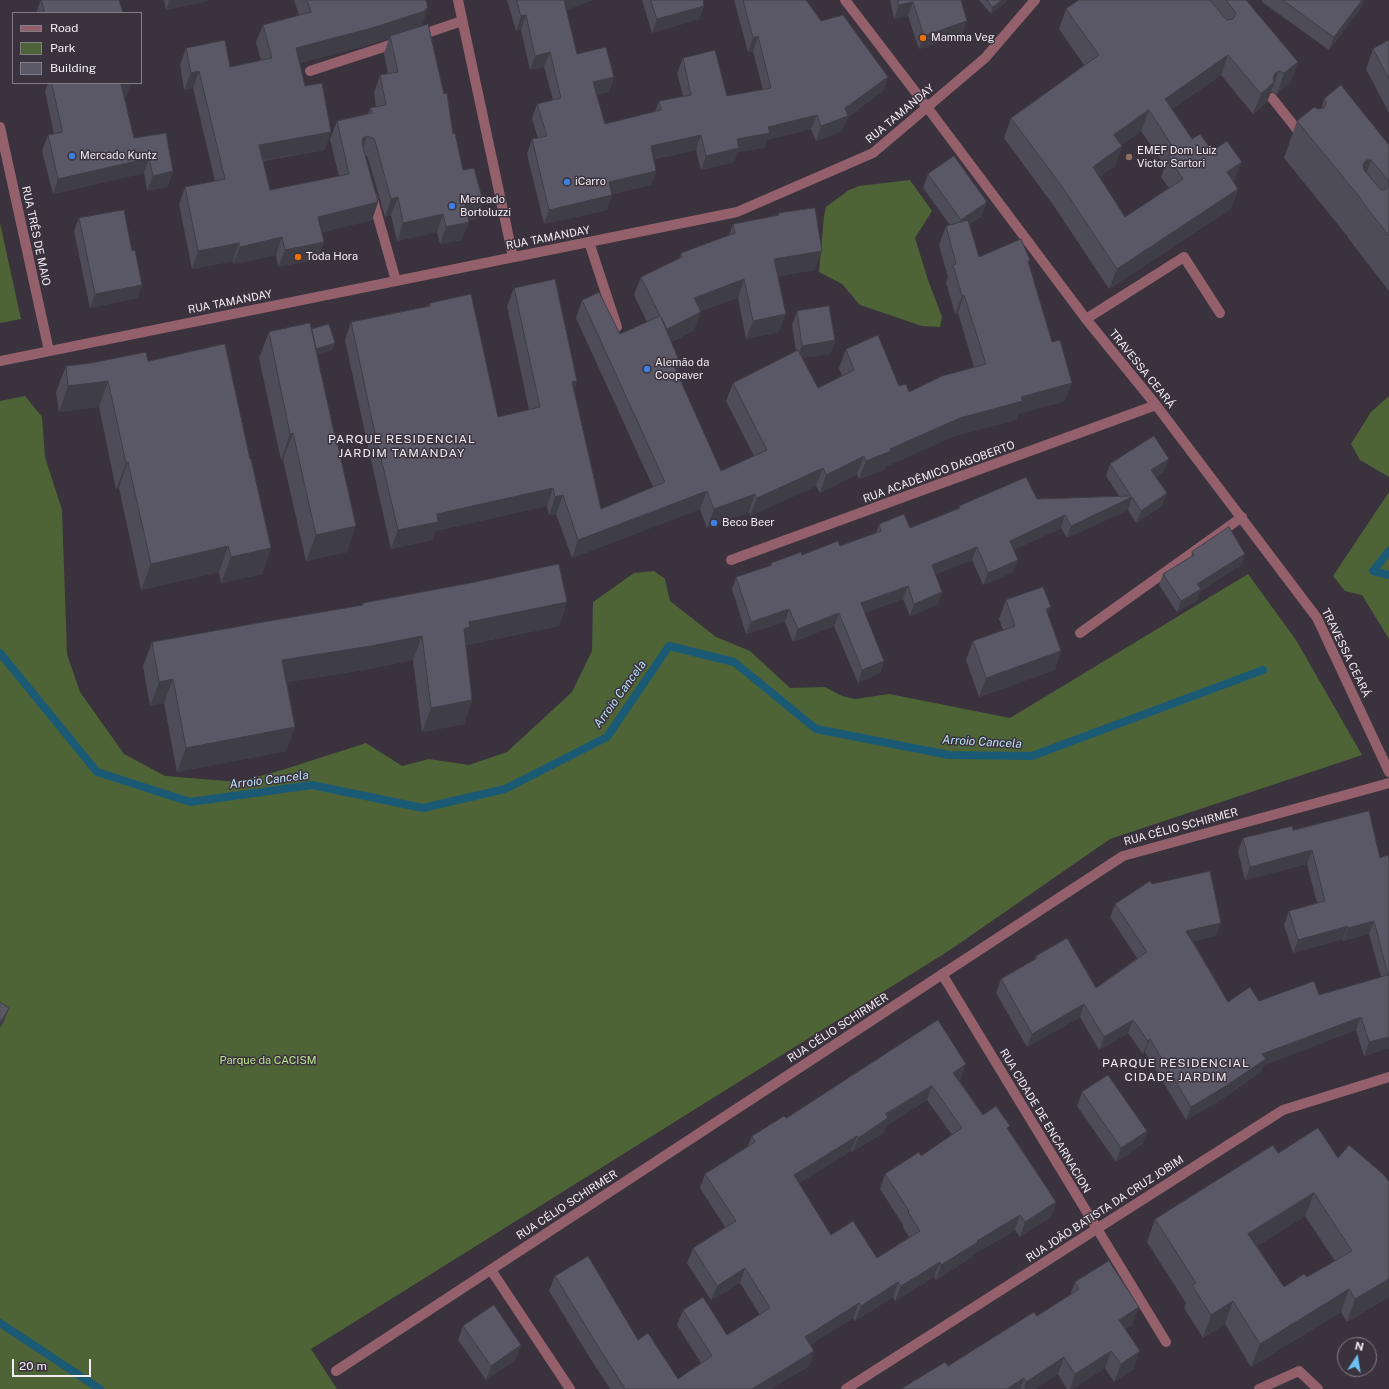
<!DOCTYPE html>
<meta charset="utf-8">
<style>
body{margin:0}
#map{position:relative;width:1389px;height:1389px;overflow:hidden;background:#3a323d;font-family:"Public Sans",sans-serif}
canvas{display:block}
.legend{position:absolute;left:12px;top:12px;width:130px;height:72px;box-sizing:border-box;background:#3a323d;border:1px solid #847c86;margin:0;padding:5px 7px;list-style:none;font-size:12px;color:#f2ecf3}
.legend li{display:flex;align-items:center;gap:8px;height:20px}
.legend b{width:20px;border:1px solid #847c86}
.north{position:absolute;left:1337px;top:1337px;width:40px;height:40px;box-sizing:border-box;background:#3a323d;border:1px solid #847c86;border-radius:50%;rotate:12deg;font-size:11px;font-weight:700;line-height:16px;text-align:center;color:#f2ecf3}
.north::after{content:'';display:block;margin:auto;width:14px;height:18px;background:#6dc2f3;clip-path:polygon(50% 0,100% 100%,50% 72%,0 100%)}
.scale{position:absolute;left:12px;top:1359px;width:79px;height:18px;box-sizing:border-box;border:2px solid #f2ecf3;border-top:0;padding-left:5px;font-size:12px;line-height:14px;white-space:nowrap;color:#f2ecf3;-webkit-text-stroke:3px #3a323d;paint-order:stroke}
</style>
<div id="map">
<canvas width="1389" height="1389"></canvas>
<ul class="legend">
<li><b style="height:5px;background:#94606b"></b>Road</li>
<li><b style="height:11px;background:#4e6437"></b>Park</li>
<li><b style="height:11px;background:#5a5866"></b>Building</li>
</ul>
<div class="north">N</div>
<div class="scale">20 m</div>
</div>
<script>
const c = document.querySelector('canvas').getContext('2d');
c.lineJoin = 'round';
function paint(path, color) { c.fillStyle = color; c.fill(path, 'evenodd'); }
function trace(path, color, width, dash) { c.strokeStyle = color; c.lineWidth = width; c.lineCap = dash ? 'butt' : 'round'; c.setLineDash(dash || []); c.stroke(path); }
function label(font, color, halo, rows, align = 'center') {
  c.font = font + ' "Public Sans",sans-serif'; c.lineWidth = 3; c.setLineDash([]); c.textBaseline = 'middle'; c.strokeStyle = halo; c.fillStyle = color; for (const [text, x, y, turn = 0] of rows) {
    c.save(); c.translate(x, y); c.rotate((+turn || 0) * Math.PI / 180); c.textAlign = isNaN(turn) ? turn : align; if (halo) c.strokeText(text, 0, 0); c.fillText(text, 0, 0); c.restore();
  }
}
const green = new Path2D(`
 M910,180L932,211L915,238L928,280L942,317L940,327L922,326L860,305L842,284L819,272L824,216L826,207L849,190L859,186Z
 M0,223L21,319L0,323Z
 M25,396L42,417L45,457L62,510L67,654L80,692L124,754L165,776L238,782L282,770L366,743L402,766L429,759L469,765L507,752L572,692L592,651L593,602L634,573L654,571L665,579L670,601L716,637L750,651L790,688L825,687L842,696L855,699L889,694L1010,718L1248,574L1296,640L1362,755L1110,839L950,950L311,1349L337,1389H0V401Z
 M1389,396V477L1360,460L1351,444L1371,412Z
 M1389,492V639L1362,595L1345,591L1333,576Z`);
const stream = new Path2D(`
 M1389,551L1373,571L1389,575
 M0,653L97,772L190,802L312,785L423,808L505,789L607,737L669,646L734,662L816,729L949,755L1032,756L1263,670
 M0,1323L100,1389`);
const minor = new Path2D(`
 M458,0L513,257
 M845,0L927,107L1086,319L1156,405L1317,618L1389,772
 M418,36L462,21
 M310,71L399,42
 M1272,98L1303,137
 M0,127L49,351
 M372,196L396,281
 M589,242L617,327
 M1086,319L1184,257L1220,313
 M0,361L737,212L873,153L985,58L1035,0
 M731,560L1156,405
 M1080,633L1242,517
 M942,974L1166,1342
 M491,1270L570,1389
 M336,1371L1123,856L1389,783
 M846,1389L1283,1110L1389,1077
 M1259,1389L1299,1371L1318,1389`);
const wall = new Path2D(`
 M41,0H119L123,13H36Z
 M164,0H208V1L166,10Z
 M294,0H426L422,25L453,134L463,170L483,201L476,219L468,220L462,240L440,244L437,232L397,241L391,215L385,217L368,158L366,155H365L378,202L372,220L322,232L324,242L317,259L278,267L276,255L233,264V261L192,269L179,204L185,187L215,181L193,88L184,90L180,65L186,48L230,67L261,61L256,42L263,25L299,15ZM389,38L384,54L388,74L380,75L374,93L376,107L370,108L368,114L337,121L330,139L339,176L270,190L263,161L325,150L305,86L300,63L365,46Z
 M507,0H593L566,10L577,54L614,77L609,92L596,95L605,124L655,112L659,101L683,96L677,73L683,58L727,96L763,90L753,51L748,52L734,0H806L821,21L888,77L883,91L848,117L842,131L816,141L811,129L767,140L764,148L737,152L734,162L701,170L696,150L654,159L656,171L651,185L612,194L607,210L544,224L527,154L532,139L538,138L532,119L537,104L553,100L544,67L530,70L521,30L516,31Z
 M642,0H703L704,6L699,19L652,33Z
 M890,0H961L962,35L919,49L908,16L894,19Z
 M979,0H1007V1L991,14Z
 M1079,0H1246L1298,62L1291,82L1277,94L1271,92L1267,102L1253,114L1221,75L1172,109L1192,139L1212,151L1234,182L1238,189L1231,209L1109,289L1056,209L1004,138L1011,118L1084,65L1059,29L1066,9ZM1141,131L1165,166L1161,177L1169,188L1125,217L1099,177L1115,166L1122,146L1121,145Z
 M1262,0H1364L1361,8L1329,50L1262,2Z
 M1389,40V113L1366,69L1373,49Z
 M48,83H131L126,97L124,98L134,138L173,171L167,187L147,191L144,173L53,194L42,151L48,135L54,134L45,91Z
 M1324,99L1389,145V291L1348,238V237L1284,158L1297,121L1318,109H1321Z
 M928,174L982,216L969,224L979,257L1030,260L1029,263L1065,401L1018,414L1016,420L954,436L885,467L884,470L859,479L857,474L820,493L816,486L750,516L749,512L707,528L700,509L572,558L556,514L549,515L547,506L435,531L432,540L391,549L367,442L345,340L351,322L428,306L430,303L498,417L529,410L507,306L514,288L574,390L601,509L653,487L576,318L582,300L620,334L647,322L634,295L641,277L679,259L681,253L729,235L733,224L778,215L779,213L815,270L778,276L779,332L746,339L738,298L700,311L694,330L671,342L677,372L721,471L754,456L726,401L733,383L796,351L792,325L797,311L835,340L830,354L802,358L818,388L842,376L839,368L846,349L899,386L909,392L974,367L958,313L955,314L946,283L948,277L939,245L946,226L950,225L923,188Z
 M79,218L132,251L142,285L137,298L90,308L74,231Z
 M312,329L332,350L317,354L347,552L306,561L283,460H281L259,358L269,332Z
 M148,361L250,459L271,548L262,574L221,583L219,572L141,590L119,488L116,489L99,407L59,412L56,392L66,366Z
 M1110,464L1164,472L1156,477L1162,506L1136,523L1128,510L1067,538L1061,528L1014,550L1018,560L1013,572L983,585L972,560L935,574L942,592L937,605L910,616L903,599L864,613L884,661L880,673L858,683L834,626L793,642L785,622L746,634L732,589L736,577L770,566L771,563L840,546L876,533L879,524L910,528L959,509V506L1037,499L1119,496L1106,476Z
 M1192,552L1245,554L1241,565L1200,591L1197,600L1177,612L1159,585L1163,574L1191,557Z
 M1006,600L1048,615L1055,670L979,697L966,660L973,641L1003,630L999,619Z
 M567,602L559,626L466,645L472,700L464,724L422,732L413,660L363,670L287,682L295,727L286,751L177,772L164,703L150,706L143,666L152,642L362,606L363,603Z
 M1293,830L1380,858L1388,855L1389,1048L1364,1056L1356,1030L1264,1065L1261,1072L1219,1101L1186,1120L1145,1052L1143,1054L1128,1033L1099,1050L1080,1017L1027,1047L996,993L1001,979L1034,960L1036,956L1096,988L1137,958L1110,917L1115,904L1152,884L1216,936L1193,941L1228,1002L1259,1001L1319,995L1381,977L1369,934L1343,941V939L1293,953L1284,925L1289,911L1317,903L1307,864L1245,880L1238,851L1243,838Z
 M961,1079L959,1080L983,1115L1009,1130L1056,1202L1051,1217L1020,1237L1015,1230L973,1255L972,1257L936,1280L934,1277L895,1301L893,1297L855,1321L853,1318L810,1345L814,1351L809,1366L771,1389H610L590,1358L549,1291L555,1276L638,1340L678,1379L701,1363L677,1325L683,1310L727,1335L760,1315L740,1283L711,1300L687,1263L693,1248L725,1227L700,1188L705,1174L748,1146L752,1136L786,1118ZM927,1100L952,1135L921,1156L885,1174L880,1189L903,1225V1227L909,1237L877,1258L831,1235L799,1183L851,1151L852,1152L883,1133L886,1126Z
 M1082,1092L1147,1131L1142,1144L1116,1162L1077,1106Z
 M1318,1128L1389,1297L1347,1322L1341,1312L1251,1367L1225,1324L1203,1338L1184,1308L1186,1303L1147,1242L1155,1219L1278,1153ZM1305,1216L1335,1261L1307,1277L1284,1287L1257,1246Z
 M1075,1282L1132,1325L1125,1329L1134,1369L1114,1382L1105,1368L1072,1389H1067L1058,1374L1035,1389H901L948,1366L1037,1316L1070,1295Z
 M463,1326L521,1345L516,1359L486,1380L458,1340Z`);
const shadedWall = new Path2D(`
 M169,0H208V1L166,10Z
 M563,0H593L558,13Z
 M1002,0H1007V1L991,14L993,7Z
 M1362,0H1364L1361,8L1329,50L1334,37Z
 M913,2L908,16L894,19L899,5Z
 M704,6L699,19L652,33L657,19Z
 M428,8L422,26L390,36L389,38L365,46L290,66L296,48Z
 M526,15L521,30L516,31L521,16Z
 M967,21L962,35L919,49L924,36Z
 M758,36L753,51L748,52L753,38Z
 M550,52L544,67L530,70L535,56Z
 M1228,55L1221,75L1158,119L1165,99Z
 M1298,62L1291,82L1277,94L1284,73Z
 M199,71L193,88L184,90L191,73Z
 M1279,71L1267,102L1253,114L1261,94L1275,73Z
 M614,77L609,92L587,97L593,82Z
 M888,77L883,91L848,117L842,131L816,141L821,126Z
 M128,83H131L126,97L115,100L121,84Z
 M1149,110L1141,131L1106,155L1114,135Z
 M817,115L811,129L767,140L764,148L737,152L734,162L701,170L706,156L737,139L768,127Z
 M331,132L325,150L253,162L259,145Z
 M701,135L696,150L645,160L651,146Z
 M367,136L361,154L363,138Z
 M1122,146L1115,166L1085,187L1093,167Z
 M149,158L144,173L53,194L58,179Z
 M1367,160H1371L1359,195L1363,164Z
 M1242,162L1234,182L1219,192L1227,172Z
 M173,171L167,187L147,191L153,176Z
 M656,171L651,185L604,196L609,182Z
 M1238,189L1231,209L1109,289L1117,269Z
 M612,195L607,210L544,224L549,210Z
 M398,197L391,215L385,217L391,199Z
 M483,201L476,219L459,222L465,204Z
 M378,202L372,220L312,235L318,217Z
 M987,202L982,216L956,234L961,220Z
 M443,214L437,232L397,241L403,223Z
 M469,222L462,240L440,244L446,227Z
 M282,237L276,255L233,264L240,247Z
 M324,242L317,259L278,267L285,250Z
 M239,243L233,261L192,269L198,251Z
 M822,251L815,270L768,277L774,259Z
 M744,279L738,298L687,316L694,298Z
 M142,285L137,298L90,308L95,294Z
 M964,295L958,313L955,314L962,296Z
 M701,312L694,330L660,347L667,329Z
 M786,314L779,332L746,339L753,321Z
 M835,340L830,354L797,359L802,346Z
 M335,343L332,350L311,356L314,349Z
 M680,363L674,381V366Z
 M108,381L99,407L59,412L68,386Z
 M577,381L571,400L572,382Z
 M1072,383L1065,401L1018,414L1016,420L954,436L885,467L884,470L859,479L866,461L890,449L960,418L1021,397Z
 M293,433L283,460H281L290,434Z
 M864,456L857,474L820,493L826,475Z
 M1169,459L1164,472L1147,483L1151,470Z
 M128,462L119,488L116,489L126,463Z
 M823,468L816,486L750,516L757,498Z
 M553,488L547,506L435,531L432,540L391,549L398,530L437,514Z
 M707,491L700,509L572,558L578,540Z
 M1167,493L1162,506L1136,523L1141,511Z
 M755,494L749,512L707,528L714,509Z
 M563,495L556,514L549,515L555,497Z
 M1132,497L1128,510L1067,538L1071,526Z
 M1065,515L1061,528L1005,554L1010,541Z
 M356,526L347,552L306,561L316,535Z
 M228,546L219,572L141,590L151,564Z
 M977,547L972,560L927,578L932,565Z
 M271,548L262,574L221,583L231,557Z
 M1245,554L1241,565L1200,591L1197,600L1177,612L1181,601L1197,584Z
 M1018,560L1013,572L983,585L988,573Z
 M908,586L903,599L856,616L861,603Z
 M942,592L937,605L910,616L914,604Z
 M567,602L559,626L464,645V629L469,622Z
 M1051,607L1044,626L1046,609Z
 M789,609L785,622L746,634L751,622Z
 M839,613L834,626L793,642L798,629Z
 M422,636L413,660L363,670L274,684L282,660Z
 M1061,651L1055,670L979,697L986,678Z
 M884,661L880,673L858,683L862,670Z
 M173,679L164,703L150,706L159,682Z
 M472,700L464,724L422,732L431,708Z
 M295,727L286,751L177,772L186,748Z
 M1312,850L1307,864L1245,880L1250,867Z
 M1374,921L1369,934L1343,941L1348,928Z
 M1221,923L1216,936L1182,944L1186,931Z
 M1348,926L1343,939L1293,953L1298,940Z
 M1084,1004L1080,1017L1027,1047L1032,1034Z
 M9,1008L4,1021L0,1028V1023Z
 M1361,1017L1356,1030L1264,1065L1261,1072L1219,1101L1186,1120L1191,1107L1262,1054Z
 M1133,1020L1128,1033L1099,1050L1104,1037Z
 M1389,1037V1048L1364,1056L1369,1042Z
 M1150,1039L1145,1052L1143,1054L1148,1041Z
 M966,1064L961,1079L948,1087L953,1073Z
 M932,1086L927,1100L886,1126L883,1133L852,1152L858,1138L886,1114Z
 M1147,1131L1142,1144L1116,1162L1121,1148Z
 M857,1136L851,1151L789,1190L794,1175Z
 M1314,1193L1305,1216L1240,1257L1248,1234Z
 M1056,1202L1051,1217L1020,1237L1025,1222Z
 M1020,1215L1015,1230L973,1255L972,1257L936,1280L941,1265L977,1241Z
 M940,1262L934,1277L895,1301L901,1286Z
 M745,1268L740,1283L711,1300L717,1286Z
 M1389,1279V1297L1347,1322L1355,1299Z
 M898,1282L893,1297L855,1321L861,1306Z
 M1349,1289L1341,1312L1251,1367L1260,1344Z
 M1233,1301L1225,1324L1203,1338L1211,1315Z
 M859,1303L853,1318L800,1352L805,1337Z
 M1139,1307L1132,1325L1112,1337L1119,1320Z
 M521,1345L516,1359L486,1380L491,1366Z
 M814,1351L809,1366L771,1389H752Z
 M1111,1351L1105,1368L1072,1389H1070L1075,1374Z
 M1140,1351L1134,1369L1114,1382L1121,1364Z
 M1064,1357L1058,1374L1035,1389H1024L1026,1382Z
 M1024,1378L1020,1389H1007Z`);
const building = new Path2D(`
 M42,0H119L123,13H45Z
 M307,0H426L428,8L425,9V11L372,28L296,48L305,86L322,83L331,132L259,145L270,190L349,174L337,121L372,113L370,108L386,105L380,75L398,72L390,36L428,24L444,94L447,93L453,134L455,133L463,170L474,168L483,201L465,204L469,222L446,227L443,214L403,223L398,197L391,199L375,141L373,138L367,136L363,138L362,144L378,202L318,217L324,242L285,250L282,237L240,247L239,243L198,251L185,187L225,179L199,71L191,73L186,48L225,40L230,67L272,58L263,25L311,12Z
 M517,0H564L577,54L606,47L614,77L593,82L605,124L661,110L659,101L691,95L683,58L715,50L727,96L771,88L758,36L753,38L743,0H806L821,21L843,15L888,77L845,108L848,116L821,126L817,115L768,127L770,133L737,139L739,148L706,156L701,135L651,146L656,171L609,182L612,195L549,210L532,139L547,136L537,104L561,98L550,52L535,56L526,15L521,16Z
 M651,0H703L704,6L657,19Z
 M898,0H961L967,21L924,36L913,2L899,5Z
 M987,0H1002L993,7Z
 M1079,0H1210L1225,18L1227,20L1233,19L1236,13L1226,0H1246L1298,62L1284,73L1279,71L1275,73L1273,78L1274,82L1261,94L1228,55L1165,99L1192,139L1200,134L1212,151L1227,141L1242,162L1227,172L1238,189L1117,269L1063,188L1011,118L1099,55L1066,9ZM1149,110L1176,152L1168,156L1183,179L1125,217L1093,167L1122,146L1114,135Z
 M1283,0H1362L1334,37Z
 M1389,40V79L1373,49Z
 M52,83H128L121,84L134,138L166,133L173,171L153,176L149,158L58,179L48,135L62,132Z
 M1341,85L1389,145V236L1361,200H1362L1297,121L1314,107L1318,109L1324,108L1326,103L1324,99ZM1367,160H1371L1388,180L1389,185L1387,188L1384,190L1380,189L1364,170L1363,164Z
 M954,156L987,202L961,220L928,174Z
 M815,208L822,251L774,259L786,314L753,321L744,279L694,298L701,312L667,329L661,317L680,363L674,366L721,471L767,450L733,383L798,350L818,388L854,370L846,349L878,335L899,386L906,384L909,392L942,376L986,364L964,295L962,296L953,265L956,264L946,226L968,220L979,257L1021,239L1030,260L1028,261L1052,342L1060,340L1072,383L1021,397L1023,401L960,418L890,449L891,451L866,461L864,456L826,475L823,468L757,498L755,494L714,509L707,491L578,540L563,495L555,497L553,488L437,514L438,522L398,530L373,424L351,322L430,306V303L471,294L498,417L540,407L514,288L555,279L577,381L572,382L601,509L665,482L582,300L599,292L620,334L660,316L641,277L682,257L681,253L735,233L733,224L779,215V213Z
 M124,210L132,251L135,250L142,285L95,294L79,218Z
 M829,306L835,340L802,346L797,311Z
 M310,323L335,437H336L356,526L316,535L293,433L290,434L269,332Z
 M329,324L335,343L316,349L312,329Z
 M225,344L250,459H251L271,548L231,557L228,546L151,564L128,462L126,463L108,381L68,386L66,366L91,363L146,352L148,361Z
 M1154,436L1169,459L1151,470L1167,493L1141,511L1132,497L1071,526L1065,515L1010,541L1018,560L988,573L977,547L932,565L942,592L914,604L908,586L861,603L884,661L862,670L839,613L798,629L789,609L751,622L736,577L772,565L771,563L801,552L802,555L838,541L840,546L881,531L879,524L904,514L910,528L960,508L959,506L1026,477L1037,499L1131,496L1110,464Z
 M1229,527L1245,554L1197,584L1201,589L1181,601L1163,574L1194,555L1192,552Z
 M559,564L567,602L469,622L470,627L464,629L472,700L431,708L422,636L371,646L282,660L295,727L186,748L173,679L159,682L152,642L263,622L363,605V603L475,582Z
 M1043,587L1051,607L1046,609L1061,651L986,678L973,641L1015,626L1006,600Z
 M1369,811L1380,858L1388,855L1389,859V1037L1369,1042L1361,1017L1262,1054L1266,1059L1224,1087L1191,1107L1150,1039L1148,1041L1133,1020L1104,1037L1084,1004L1032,1034L1001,979L1037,958L1036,956L1067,938L1096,988L1147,952L1115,904L1150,881L1152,884L1210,871L1221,923L1186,931L1228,1002L1250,987L1259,1001L1314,981L1319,995L1388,975L1374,921L1348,928V926L1298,940L1289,911L1325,901L1312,850L1250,867L1243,838L1292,826L1293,830Z
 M0,1002L9,1008L0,1023Z
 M938,1020L966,1064L953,1073L983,1115L996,1106L1010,1126L1007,1128L1056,1202L1025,1222L1020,1215L977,1241L978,1242L941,1265L940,1262L901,1286L898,1282L861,1306L859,1303L805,1337L814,1351L752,1389H625L596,1343L555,1276L588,1256L638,1340L648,1333L678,1379L712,1356L683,1310L703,1297L727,1335L770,1308L745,1268L717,1286L693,1248L736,1221L705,1174L755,1142L752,1136L784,1116L786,1118ZM932,1086L962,1128L921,1156L919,1152L885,1174L909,1211L908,1212L920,1231L877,1258L853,1221L831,1235L794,1175L857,1136L858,1138L888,1118L886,1114Z
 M1108,1075L1147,1131L1121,1148L1082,1092Z
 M1318,1128L1338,1158L1349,1145L1384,1175L1389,1182V1279L1355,1299L1349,1289L1260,1344L1233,1301L1211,1315L1192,1285L1196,1283L1155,1219L1273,1145L1278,1153ZM1314,1193L1352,1251L1307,1277L1304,1274L1284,1287L1248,1234Z
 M1109,1261L1139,1307L1119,1320L1140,1351L1121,1364L1111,1351L1075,1374L1064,1357L1026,1382L1024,1378L1007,1389H901L945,1362L948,1366L1034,1312L1037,1316L1079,1289L1075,1282Z
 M494,1305L521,1345L491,1366L463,1326Z`);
const markers = [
 [923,38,4,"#e8710a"],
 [72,156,4,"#3f7fe0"],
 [1129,157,4,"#8d6e63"],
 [567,182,4,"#3f7fe0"],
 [452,206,4,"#3f7fe0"],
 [298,257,4,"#e8710a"],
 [647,369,4,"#3f7fe0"],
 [714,523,4,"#3f7fe0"]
];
const poiNames = [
 ["Mamma Veg",931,38],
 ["EMEF Dom Luiz",1137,151],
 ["Victor Sartori",1137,164],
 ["Mercado Kuntz",80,156],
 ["iCarro",575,182],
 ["Mercado",460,200],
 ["Bortoluzzi",460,213],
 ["Toda Hora",306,257],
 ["Alemão da",655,363],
 ["Coopaver",655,376],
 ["Beco Beer",722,523]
];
const streetNames = [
 ["RUA TAMANDAY",900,114,-40],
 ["RUA TRÊS DE MAIO",36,236,78],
 ["RUA TAMANDAY",548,238,-11],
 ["RUA TAMANDAY",230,302,-11],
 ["TRAVESSA CEARÁ",1142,369,51],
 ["RUA ACADÊMICO DAGOBERTO",939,472,-20],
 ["TRAVESSA CEARÁ",1346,653,64],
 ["RUA CÉLIO SCHIRMER",1181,827,-15],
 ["RUA CÉLIO SCHIRMER",838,1028,-33],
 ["RUA CIDADE DE ENCARNACION",1045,1121,59],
 ["RUA CÉLIO SCHIRMER",567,1205,-33],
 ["RUA JOÃO BATISTA DA CRUZ JOBIM",1105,1209,-33]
];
const parkNames = [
 ["Parque da CACISM",268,1061]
];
const neighbourhoodNames = [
 ["PARQUE RESIDENCIAL",402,439],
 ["JARDIM TAMANDAY",402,453],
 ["PARQUE RESIDENCIAL",1176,1063],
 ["CIDADE JARDIM",1176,1077]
];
const waterNames = [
 ["Arroio Cancela",620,694,-54],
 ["Arroio Cancela",982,742,3],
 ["Arroio Cancela",269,780,-7]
];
paint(green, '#4e6437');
trace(stream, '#1b5a75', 8);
trace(minor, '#94606b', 10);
paint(wall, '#4d4c58');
paint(shadedWall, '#3f3e47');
paint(building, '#5a5866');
trace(building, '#3f3e47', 1);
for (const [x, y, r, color] of markers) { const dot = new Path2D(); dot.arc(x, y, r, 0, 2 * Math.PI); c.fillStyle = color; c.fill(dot); trace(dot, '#3a323d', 1.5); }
label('11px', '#f2ecf3', '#3a323d', poiNames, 'left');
label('11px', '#f2ecf3', '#3a323d', streetNames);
label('11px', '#bbe78d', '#3a323d', parkNames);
c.letterSpacing = '1px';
label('12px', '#f2ecf3', '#3a323d', neighbourhoodNames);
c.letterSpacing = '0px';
label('italic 12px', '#bae1f7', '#3a323d', waterNames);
</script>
